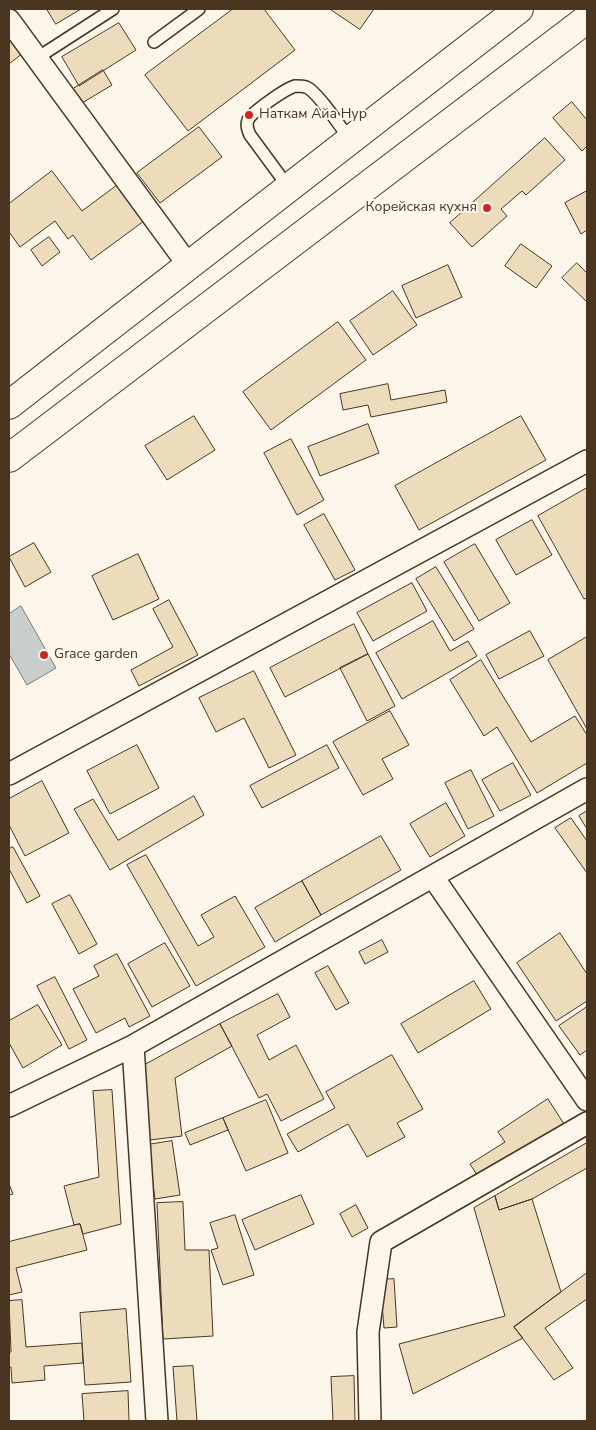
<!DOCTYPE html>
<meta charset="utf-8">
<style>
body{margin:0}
#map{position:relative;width:596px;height:1430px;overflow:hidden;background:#fbf6e9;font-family:"Nunito Sans",sans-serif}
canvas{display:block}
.frame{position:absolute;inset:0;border:10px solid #4a3520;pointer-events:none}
</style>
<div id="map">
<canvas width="596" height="1430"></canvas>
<div class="frame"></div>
</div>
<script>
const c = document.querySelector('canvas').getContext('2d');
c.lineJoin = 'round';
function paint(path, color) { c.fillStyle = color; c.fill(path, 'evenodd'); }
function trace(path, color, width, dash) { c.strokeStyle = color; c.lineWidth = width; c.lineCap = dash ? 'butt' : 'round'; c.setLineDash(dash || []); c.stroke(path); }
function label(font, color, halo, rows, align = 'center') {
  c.font = font + ' "Nunito Sans",sans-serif'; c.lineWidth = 4; c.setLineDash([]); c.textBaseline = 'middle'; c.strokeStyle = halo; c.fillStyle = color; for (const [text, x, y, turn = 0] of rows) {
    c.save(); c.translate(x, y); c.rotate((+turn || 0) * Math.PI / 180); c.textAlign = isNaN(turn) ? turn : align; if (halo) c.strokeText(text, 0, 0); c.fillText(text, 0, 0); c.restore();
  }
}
const water = new Path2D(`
 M21,606L56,668L27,685L9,654V614Z`);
const building = new Path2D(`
 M47,9H81L56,24Z
 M233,9H264L295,50L188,131L145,75Z
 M330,9H374L360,29Z
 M119,23L136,50L79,86L62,57Z
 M9,33L23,53L9,64Z
 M103,70L112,85L82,103L73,89Z
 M572,102L587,120V146L582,151L553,118Z
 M199,127L222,157L160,203L137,173Z
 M545,138L565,160L526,195L522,191L501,209L507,216L472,247L450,223Z
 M52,171L82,211L117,185L144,221L91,260L73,235L68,239L55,221L20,247L9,232V204Z
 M587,191V230L581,234L565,203Z
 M49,237L60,252L42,266L31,250Z
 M521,244L552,266L536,288L505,266Z
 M577,263L587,273V302L562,278Z
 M448,265L462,297L416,318L402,286Z
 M393,291L417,325L373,355L350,321Z
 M338,322L366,360L271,430L243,392Z
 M388,384L391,400L445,390L447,402L371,417L368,405L343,410L340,394Z
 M194,416L215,450L167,480L145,446Z
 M521,416L546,460L419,530L395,486Z
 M368,424L379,453L320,476L308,447Z
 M291,439L324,500L297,515L264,453Z
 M587,488V598L584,599L538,516Z
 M324,514L355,570L335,580L304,525Z
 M532,520L552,555L516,575L496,540Z
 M34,543L51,572L25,587L9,557Z
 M475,544L510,603L479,621L444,562Z
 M138,554L159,599L113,620L92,576Z
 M436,567L474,629L454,641L416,579Z
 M412,583L427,611L373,641L357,613Z
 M169,600L198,655L139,686L131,670L173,647L153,609Z
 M433,621L450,651L468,641L477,656L402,699L376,653Z
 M354,624L368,654L285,697L270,668Z
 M530,631L544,656L499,679L486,655Z
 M587,637V729L548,660Z
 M368,654L395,706L367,721L340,668Z
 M481,660L531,742L575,716L587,735V763L537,793L497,727L484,736L450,680Z
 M254,671L296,755L269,768L244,718L216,732L199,698Z
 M390,711L409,745L382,759L393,779L363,795L333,742Z
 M137,745L159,788L110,814L87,771Z
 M327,745L339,768L262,808L250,786Z
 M513,763L531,795L500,811L482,780Z
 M471,770L494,816L468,829L445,783Z
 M42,781L69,833L25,856L9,825V799Z
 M194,796L204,815L110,870L74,809L93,799L118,840Z
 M446,803L465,836L430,857L410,824Z
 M587,811V829L579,816Z
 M571,818L587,841V873L555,828Z
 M381,836L401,870L321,915L302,881Z
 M13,847L40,896L27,903L9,869V849Z
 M146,855L198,946L214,937L201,915L235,896L265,947L196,986L127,865Z
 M302,881L321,915L275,942L255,908Z
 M70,895L97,944L79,954L52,904Z
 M560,933L587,974V1001L556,1021L517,963Z
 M382,940L388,952L365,964L359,952Z
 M165,943L190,986L152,1007L128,964Z
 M117,954L150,1016L129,1027L125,1018L96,1033L73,989L99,976L94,966Z
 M328,966L349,1003L336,1010L315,973Z
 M55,977L87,1040L69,1049L37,986Z
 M474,981L491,1009L418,1053L401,1024Z
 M278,994L290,1017L257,1035L269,1060L296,1045L324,1099L281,1121L267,1094L259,1098L220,1024Z
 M38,1005L62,1045L23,1068L9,1043V1021Z
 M587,1007V1050L580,1055L559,1026Z
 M220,1024L232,1046L175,1078L182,1136L150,1140L141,1067Z
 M392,1055L423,1109L397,1123L405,1137L367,1157L348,1124L298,1152L287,1134L335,1108L326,1092Z
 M112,1090L121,1224L83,1234L80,1224L74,1225L64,1186L99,1177L93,1091Z
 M548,1099L564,1124L479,1178L470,1164L505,1142L498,1132Z
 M266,1100L288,1153L246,1171L223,1118Z
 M223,1118L228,1130L190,1145L185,1133Z
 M172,1141L180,1195L155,1199L147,1145Z
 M587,1143V1168L532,1199L499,1210L495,1196Z
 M9,1184L13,1194L9,1195Z
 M301,1195L314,1224L255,1250L242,1220Z
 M495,1196L499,1210L532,1199L561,1292L514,1327L523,1338L413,1394L399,1344L505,1316L474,1208Z
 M183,1202L185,1250H209L213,1336L163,1339L157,1203Z
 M356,1205L368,1228L352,1237L340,1214Z
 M235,1215L254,1275L223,1285L211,1250L218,1248L210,1223Z
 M80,1224L87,1250L16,1268L22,1292L9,1295V1242Z
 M587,1273V1299L545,1328L573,1368L554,1380L514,1327Z
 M394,1279L397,1327L384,1328L380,1280Z
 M22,1300L26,1347L82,1343L83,1363L44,1366L45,1380L12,1383L11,1367H9V1352H11L9,1301Z
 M126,1309L131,1382L85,1385L80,1313Z
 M193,1366L197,1421H177L173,1367Z
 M354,1376L355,1421H333L331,1377Z
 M128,1391L129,1421H84L82,1394Z`);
const service = new Path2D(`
 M154,42L199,9
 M37,58L113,9
 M289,188L250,135C248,131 246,125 248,120C252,112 285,89 295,86C298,86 303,86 306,87C317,91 342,129 350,140`);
const minor = new Path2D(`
 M9,20L189,266
 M9,774L587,461
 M433,877L587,1100
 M133,1046L157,1421
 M9,1106L133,1046L587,789
 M370,1421L368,1332L381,1242L587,1123`);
const trunk = new Path2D(`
 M9,405L519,9
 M9,458L587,19`);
const markers = [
 [249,115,5,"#c62828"],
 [487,208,5,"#c62828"],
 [44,655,5,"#c62828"]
];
const poiNames = [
 ["Наткам Айа Нур",259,115],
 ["Корейская кухня",477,208,"right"],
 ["Grace garden",54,655]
];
paint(water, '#c9cecd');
trace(water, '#887966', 1);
paint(building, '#ecdcbc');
trace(building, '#4a3520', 1);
trace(service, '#4a3520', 14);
trace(minor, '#4a3520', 24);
trace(trunk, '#4a3520', 30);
trace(service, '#fbf6e9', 11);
trace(minor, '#fbf6e9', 21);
trace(trunk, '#fbf6e9', 28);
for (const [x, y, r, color] of markers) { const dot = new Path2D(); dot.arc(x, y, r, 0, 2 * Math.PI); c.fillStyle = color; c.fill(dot); trace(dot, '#fbf6e9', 2); }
label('14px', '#4a3520', '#fbf6e9', poiNames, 'left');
</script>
